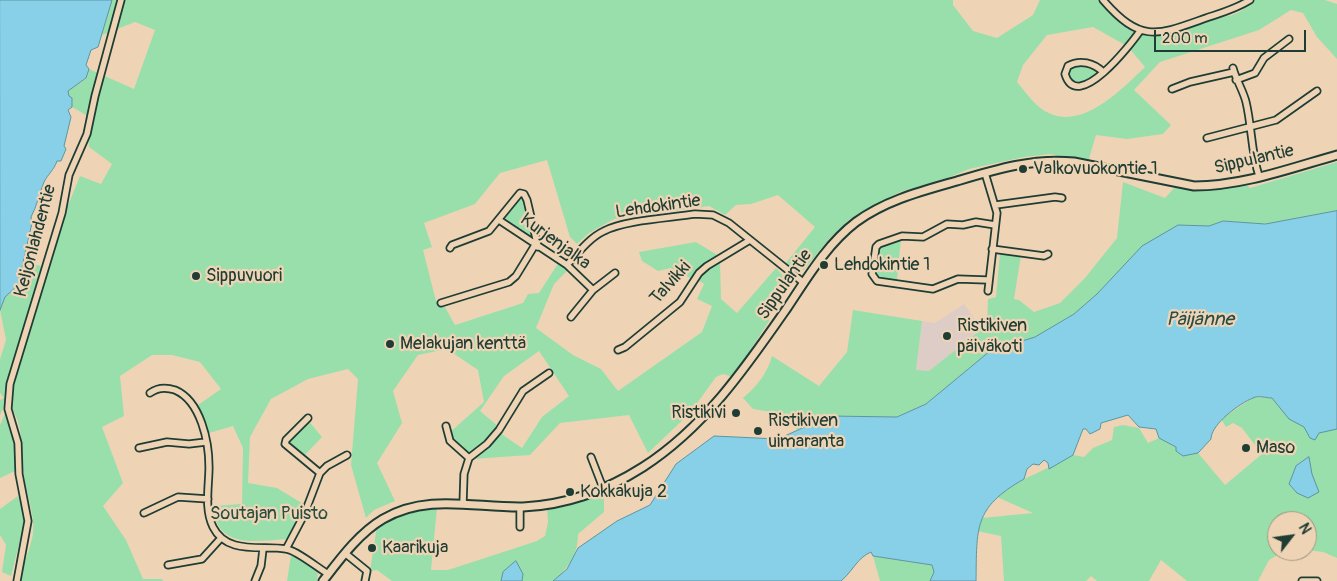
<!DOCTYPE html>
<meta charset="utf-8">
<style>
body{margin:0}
#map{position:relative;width:1337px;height:581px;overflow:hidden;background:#eed4b5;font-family:Pangolin,sans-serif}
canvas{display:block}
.north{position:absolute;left:1267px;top:511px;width:50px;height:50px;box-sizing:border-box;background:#eed4b5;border:1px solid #9b9881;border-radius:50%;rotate:60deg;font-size:14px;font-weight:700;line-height:20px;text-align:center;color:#1f3d34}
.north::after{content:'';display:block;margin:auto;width:18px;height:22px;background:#1f3d34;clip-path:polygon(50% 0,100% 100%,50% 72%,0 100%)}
.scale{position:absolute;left:1154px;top:30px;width:152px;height:22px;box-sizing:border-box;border:2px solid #1f3d34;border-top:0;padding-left:6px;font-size:15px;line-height:18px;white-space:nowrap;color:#1f3d34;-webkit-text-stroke:4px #eed4b5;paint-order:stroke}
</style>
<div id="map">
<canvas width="1337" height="581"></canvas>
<div class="north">N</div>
<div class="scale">200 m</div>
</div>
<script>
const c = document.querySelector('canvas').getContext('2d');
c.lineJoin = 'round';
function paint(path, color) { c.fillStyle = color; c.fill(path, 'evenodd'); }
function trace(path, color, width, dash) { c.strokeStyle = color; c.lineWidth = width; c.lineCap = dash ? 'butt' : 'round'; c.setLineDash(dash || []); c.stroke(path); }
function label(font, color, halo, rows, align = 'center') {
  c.font = font + ' Pangolin,sans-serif'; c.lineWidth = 4.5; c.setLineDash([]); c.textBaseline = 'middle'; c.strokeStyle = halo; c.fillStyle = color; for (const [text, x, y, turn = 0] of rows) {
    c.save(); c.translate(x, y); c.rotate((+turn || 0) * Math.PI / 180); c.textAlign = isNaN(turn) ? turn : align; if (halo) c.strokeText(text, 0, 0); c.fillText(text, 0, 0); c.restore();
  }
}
const built = new Path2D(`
 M964,304L982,329L929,371L916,370L922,321L935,323Z`);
const green = new Path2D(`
 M112,0H953V5L973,31L997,38L1033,15L1040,0H1100L1105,8L1132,29L1134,33L1127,46L1093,27L1047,35L1023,65L1017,82C1024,90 1030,99 1038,106C1075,138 1119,92 1145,67L1130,49L1141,35H1169L1222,17C1236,16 1245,9 1255,0H1325L1337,4V59L1317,37L1303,13L1291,10L1259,30L1160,62L1134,90L1171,125L1163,134L1127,139L1096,135L1088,162L1050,154L1024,157L969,169L948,178L900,192L850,219L830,238L804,270L785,264L815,227L778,195L751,204L736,205L725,215L709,206L614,219L589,233L577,244L570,237L547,160L500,173L475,204L424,223L432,247L423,250L436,301L441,300L455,325L523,303L528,294L539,293L559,262L569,269L554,284L536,328L573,355L601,369L618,391L702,332L712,306L697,299L704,284L698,280L709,269L720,262L721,299L737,313L776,268L786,279L790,288L776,305L771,308L769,321L733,377L723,374L716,377L690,413L648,453L629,415L560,423L530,455L472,459L488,447L500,433L522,448L542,417L569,396L539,351L504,376L480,411L499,427L485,442L469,455L456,444L449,433L484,402L478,370L447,349L418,355L393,391L402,423L377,463L395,501L374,510L366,518L351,465L358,379L348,369L308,379L271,399L250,437L248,483L277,488L305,505L288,539C257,541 216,550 213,506L242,504L243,448L233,426L209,433L198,405L221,389L200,362L172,355H152L120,376L124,416L102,427L123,483L103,506L126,540L143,579H162L163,581H20C22,565 31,549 33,533C35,513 26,494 24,475C20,447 26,423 5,399V405L0,415V400L4,398L0,393V359L6,340L0,310L5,297L18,285L24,260L43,267L80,176L101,184L112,164L89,147L86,115L72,107V98L69,97L67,91L86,79L89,69L134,89L155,30L135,22L102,35Z
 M1082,64L1094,67L1100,73L1090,82L1071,81L1067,71L1072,65Z
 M1337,162V211L1265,224L1223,221L1209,226L1178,225L1074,314L1035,337L990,351L926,404L897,417L829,416L797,430L790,415L753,409L743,398C757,386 767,374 772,356L819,386L847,352L853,310L922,321L916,370L929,371L987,325L988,299L996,297L1000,252L1021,255L1014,299L1019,300L1034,312L1060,303L1085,278L1117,238L1123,182L1165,198L1175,187C1200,190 1223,189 1247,185L1250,188Z
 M518,198L525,201L533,237L531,239L504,221V216Z
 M901,238L897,280L878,278L875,273L879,248Z
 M696,242L719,256L692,279L671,268L658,271L642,261L639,252Z
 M1254,397L1272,398C1292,422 1305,435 1337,429V558L1323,552L1307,550V521H1277V551H1284L1269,560L1258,581H1187L1161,560L1149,581H1097L1091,576L1086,581H1004L1001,536L977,531L982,518L1033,513L997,497C1019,478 1048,470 1073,455L1084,457L1093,448L1112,440L1114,427L1123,425L1139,428L1148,443L1159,438L1176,447L1183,456L1198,453L1225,485L1262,454L1242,428L1233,423L1226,427L1221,419Z
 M6,411L10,430L15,443V471L0,478V425Z
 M307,419L322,437L302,458L287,444Z
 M604,492V512L578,534C578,555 568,568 553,581H522L523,574L503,572L501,581H392L377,570L370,571L377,526L404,513L437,508L431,570H448L537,541L545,536L548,522L547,508L585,500Z
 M18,496L25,521L11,576L2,572L6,545L0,535V509Z
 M291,555L318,571L317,581H287Z
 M873,556L932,565L934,572L930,581H880Z`);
const water = new Path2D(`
 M0,0H112L98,47L91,50L86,65L89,69L86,78L68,91L69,96L72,98V107L68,110L71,117L64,146L66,149L61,161H57C54,170 48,174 44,182C39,194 37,206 31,217L32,223L18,285L5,297L0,310Z
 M1337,211V429L1319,433L1315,440L1310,438L1304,427L1289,419L1272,398C1266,398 1258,395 1253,398C1240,403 1211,424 1211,439L1198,453L1183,456L1176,451V447L1159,438L1156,429L1139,427L1128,415L1101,423L1100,429L1090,434L1086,429H1083L1073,455L1049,469L1048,463L1044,460L1039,465L1033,464L1027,469L1024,479C973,508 977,528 976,581H930L934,572L932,565L873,556L871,552C857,558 853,571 841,581H553L567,569L578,548L617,521L650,505L676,464L714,436L778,439L829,416L897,417L926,404L990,351L1035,337L1074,314L1097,294L1142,246L1178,225L1209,226L1223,221L1265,224Z
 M1309,457L1312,474L1319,492L1308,498L1297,493L1289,484L1296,466Z
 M516,561L523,574L522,581H501L503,572Z`);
const minor = new Path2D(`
 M1103,0C1141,44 1158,35 1206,18C1221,13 1236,9 1250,0
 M1233,68C1236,80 1243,90 1246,102C1252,127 1251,152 1259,176
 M1103,72C1094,63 1080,59 1068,66L1065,74C1077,114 1131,44 1140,31
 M1236,80L1255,73L1264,58L1289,39
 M1172,89L1190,82L1234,72
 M1207,138L1276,120L1317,91
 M985,173L997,213L988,291
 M996,205L1055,197L1062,198
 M499,220L567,265L593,290
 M450,248L452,245L489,231L520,193L524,194L527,200L538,247
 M992,249L1044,256L1048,254
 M567,265C578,253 589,238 604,231C625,220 670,218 695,214L713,215L729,223L804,283
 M987,280L958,279L933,289L877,281L872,274L876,247L879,244L902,236L923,237L947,224L963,225L976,222L995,225
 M441,303L509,282L516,276L535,245
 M571,317L593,290L615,273
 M618,350L625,347L680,302L699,273L707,266L750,240
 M150,393C158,387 166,387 175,390C201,401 209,442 209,467C209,486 204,509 213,527C227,555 261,545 286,549C296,550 318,568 328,574
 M308,418L286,440L285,444L320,473
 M446,426L450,441L469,458
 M139,448L167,442L189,444L206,442
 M591,457L603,488
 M463,504L464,474L469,458L487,444L499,430L523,391L549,373
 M144,513L178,497L208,499
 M520,527V507
 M286,549L304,515L320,473L327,466L347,455
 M346,554L367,571L365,581
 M168,565L202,559L221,538
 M17,581L28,521L19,474L18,443L8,409L10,384L62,213L69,175L87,134L95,96L121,0
 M255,581L261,566L263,549
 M1302,581H1317`);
const tertiary = new Path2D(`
 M323,581C340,559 359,533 383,519C427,493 475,508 523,507C566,505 607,490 643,467C705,427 746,367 787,308C807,278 827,244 856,222C886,200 922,191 957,181C997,169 1033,158 1074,162L1194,186C1243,186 1291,168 1337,155`);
const markers = [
 [1023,169,5,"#1f3d34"],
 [824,265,5,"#1f3d34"],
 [196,276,5,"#1f3d34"],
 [947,336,5,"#1f3d34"],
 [390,344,5,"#1f3d34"],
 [736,413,5,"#1f3d34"],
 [758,431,5,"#1f3d34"],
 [1246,448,5,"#1f3d34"],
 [570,492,5,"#1f3d34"],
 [372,548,5,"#1f3d34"]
];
const streetNames = [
 ["Sippulantie",1254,160,-13],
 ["Lehdokintie",658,207,-8],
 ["Keljonlahdentie",36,241,-75],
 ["Kurjenjalka",555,242,36],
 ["Talvikki",671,283,-48],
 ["Sippulantie",785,285,-55]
];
const poiNames = [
 ["Valkovuokontie 1",1033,169],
 ["Lehdokintie 1",834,265],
 ["Sippuvuori",206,276],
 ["Ristikiven",957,326],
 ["päiväkoti",957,347],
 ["Melakujan kenttä",400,344],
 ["Ristikivi",726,413,"right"],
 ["Ristikiven",768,421],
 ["uimaranta",768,442],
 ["Maso",1256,448],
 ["Kokkakuja 2",580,492],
 ["Kaarikuja",382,548]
];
const parkNames = [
 ["Soutajan Puisto",269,514]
];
const waterNames = [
 ["Päijänne",1200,320]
];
paint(built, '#ddcdc6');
paint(green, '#99dfac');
paint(water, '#87d0e8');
trace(water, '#5d95a0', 1);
trace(minor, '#1f3d34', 9);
trace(tertiary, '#1f3d34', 11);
trace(minor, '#eed4b5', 5.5);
trace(tertiary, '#eed4b5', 7);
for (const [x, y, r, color] of markers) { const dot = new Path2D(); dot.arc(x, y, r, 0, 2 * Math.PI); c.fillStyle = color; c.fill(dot); trace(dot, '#eed4b5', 2); }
label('18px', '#1f3d34', '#eed4b5', streetNames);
label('18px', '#1f3d34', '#eed4b5', poiNames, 'left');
label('18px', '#2b4d40', '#eed4b5', parkNames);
label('italic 19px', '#294c46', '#eed4b5', waterNames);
</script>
